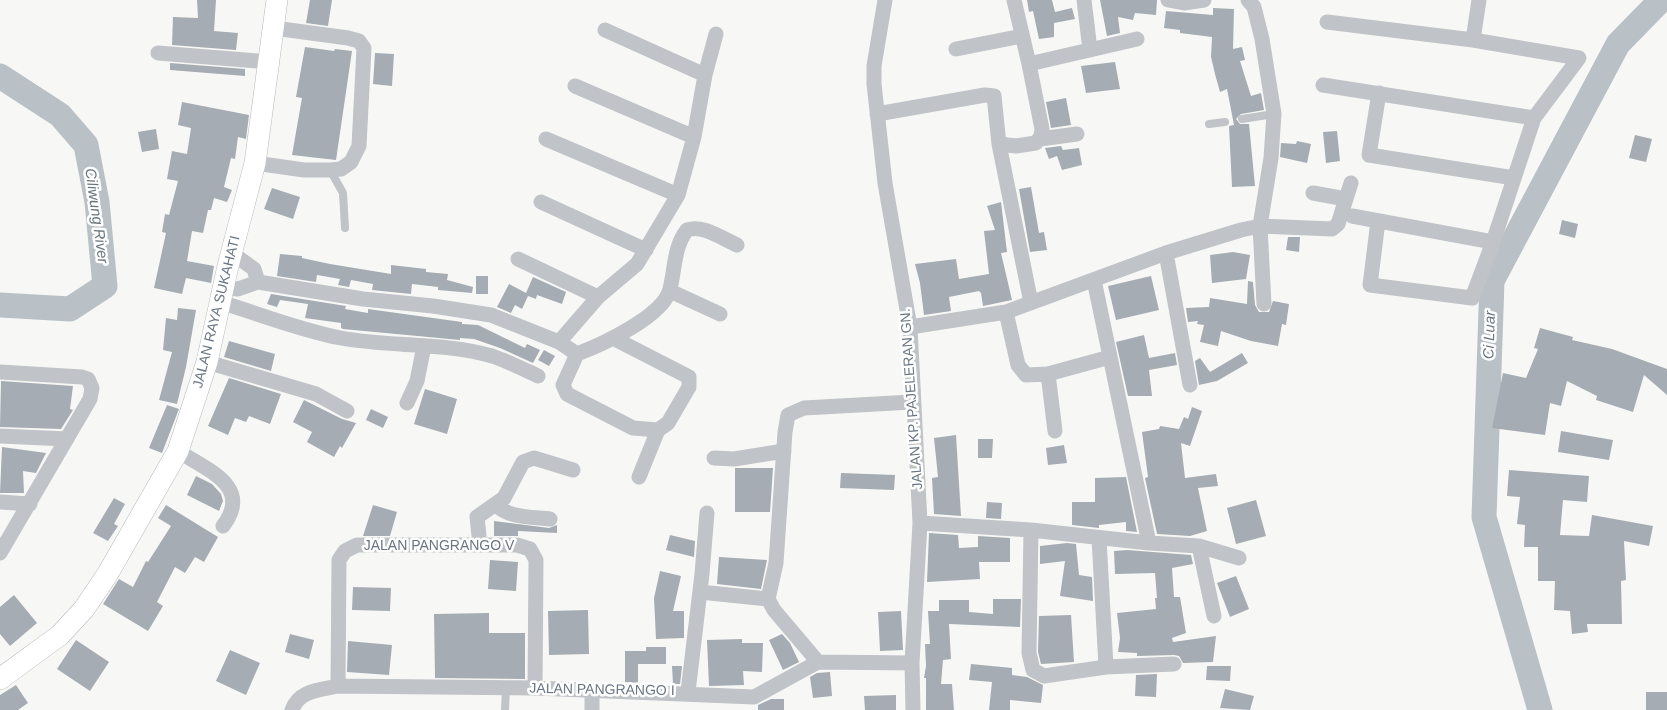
<!DOCTYPE html>
<style>
body{margin:0}
canvas{display:block;background:#f7f8f5}
</style>
<canvas width="1667" height="710"></canvas>
<script>
const c = document.querySelector('canvas').getContext('2d');
c.lineJoin = 'round';
function trace(path, color, width, dash) { c.strokeStyle = color; c.lineWidth = width; c.lineCap = dash ? 'butt' : 'round'; c.setLineDash(dash || []); c.stroke(path); }
function paint(path, color) { c.fillStyle = color; c.fill(path, 'evenodd'); }
function label(font, color, halo, rows, align = 'center') {
  c.font = font + ' Arial,sans-serif'; c.lineWidth = 5; c.setLineDash([]); c.textBaseline = 'middle'; c.strokeStyle = halo; c.fillStyle = color; for (const [text, x, y, turn = 0] of rows) {
    c.save(); c.translate(x, y); c.rotate((+turn || 0) * Math.PI / 180); c.textAlign = isNaN(turn) ? turn : align; if (halo) c.strokeText(text, 0, 0); c.fillText(text, 0, 0); c.restore();
  }
}
const river = new Path2D(`
 M0,76L60,115L86,145L97,202L105,286L70,309L0,305
 M1540,710L1484,517L1492,281L1618,44L1661,0`);
const building = new Path2D(`
 M197,0H216L214,31L238,33L236,50L172,45L173,17L198,18Z
 M310,0H332L328,26L306,23Z
 M1027,0H1052L1055,12L1072,8L1075,19L1054,23V37L1039,39L1033,11L1029,12Z
 M1100,0H1157L1156,15L1135,13L1133,20L1118,17L1120,33L1107,36Z
 M1213,8L1234,9L1233,49L1242,47L1245,60L1240,61L1251,96L1261,93L1264,110L1241,114L1236,119L1240,124H1249L1255,186L1232,187L1229,126L1234,125L1227,89L1220,92L1215,74L1211,57L1212,37L1180,33V30L1164,28L1166,11L1213,15Z
 M305,47L334,51L335,49L352,51L336,160L292,155L302,98L296,97Z
 M375,53L394,54L392,86L373,84Z
 M1115,62L1120,89L1086,93L1081,66Z
 M170,63L245,69V76L170,70Z
 M1066,98L1071,125L1051,128L1046,102Z
 M182,102L249,115L246,139L238,137L235,159L231,158L224,187L232,190L227,202L214,198L211,210H208L203,233L192,231L187,261L214,266L211,283L186,278L182,294L154,288L166,233L162,232L165,214L169,215L178,181L167,179L172,151L187,154L191,128L178,125Z
 M156,129L159,149L142,152L138,132Z
 M1337,131L1340,161L1326,163L1323,132Z
 M1635,135L1652,139L1646,162L1629,158Z
 M1297,141L1311,144L1307,163L1280,157L1281,143L1296,144Z
 M1061,146L1063,150L1079,148L1082,165L1062,170L1057,156L1049,159L1045,148Z
 M1031,187L1039,233L1044,232L1047,250L1030,252L1019,189Z
 M272,188L300,197L293,219L264,209Z
 M1001,202L1007,252L1001,253L1012,300L983,306L981,293L979,291L949,297L951,311L924,315L920,283L915,264L956,259L959,279L989,274L984,231L995,230L987,206Z
 M1562,220L1578,224L1575,238L1559,234Z
 M1288,237H1300L1299,252L1286,250Z
 M1233,252L1250,255L1246,279L1212,283L1210,255Z
 M280,254L302,256V258L330,264L391,274V265L426,269V272L448,274L447,280L473,287L472,293L438,290V287L412,284L411,294L372,290L373,284L351,280L349,287L338,285L340,279L317,275L316,282L277,276Z
 M476,276H488V294H476Z
 M1151,276L1159,310L1116,320L1108,286Z
 M533,277L566,292L562,304L537,295L536,299L528,296L522,309L515,305L511,313L497,307L509,284L526,293Z
 M1248,281L1253,282L1255,305L1259,312H1269L1273,301L1289,304L1286,325L1282,324L1278,346L1251,341L1221,331L1218,346L1200,342L1204,325L1197,324L1198,321L1188,322L1186,308L1209,307L1210,298L1247,304Z
 M271,294L346,306L345,309L368,313V309L462,322V324L478,325L525,348L527,344L540,350L533,363L500,348L474,339L460,338V340L343,329L341,328V323L305,318L308,304L280,300L277,307L267,304Z
 M178,308L196,310L186,367L177,404L159,400L172,352L163,350L166,318L177,320Z
 M1540,328L1573,337L1572,340L1612,349L1667,369V395L1644,375L1633,412L1596,400L1597,396L1567,381L1561,406L1550,403L1545,435L1492,428L1503,373L1526,378L1538,349L1534,348Z
 M1144,335L1149,358L1175,353L1177,365L1149,370L1152,396H1128L1116,342Z
 M229,341L275,354L271,371L224,357Z
 M544,350L555,356L549,366L538,360Z
 M1242,353L1248,363L1217,381L1199,385L1195,361L1200,358L1210,372Z
 M229,378L281,394L270,424L249,416L246,422L235,418L228,435L208,426Z
 M1,381L73,386L70,409L73,410L61,429L0,427Z
 M425,389L457,399L447,434L414,424Z
 M304,400L342,419L356,423L342,448L340,446L334,457L307,442L312,432L293,422Z
 M167,405L179,409L162,453L149,448Z
 M1192,407L1202,411L1190,446L1181,443L1185,478L1216,474L1218,486L1198,488L1207,531L1190,536L1157,534L1145,478L1148,477L1142,432L1159,429L1160,426L1179,429L1184,417L1188,419Z
 M371,409L388,417L383,428L366,420Z
 M1561,431L1613,440L1609,460L1558,452Z
 M956,435L961,516L934,514L932,478L938,477L934,438Z
 M978,439H993L992,458H978Z
 M1064,445L1067,463L1048,465L1046,448Z
 M2,447L46,453L36,473L23,471L24,493H0Z
 M735,468H773L770,512H735Z
 M1509,470L1589,476L1587,502L1563,500L1560,535L1589,536L1592,515L1653,526L1649,546L1624,541L1626,580L1621,581L1622,624H1587L1588,632L1572,634L1570,611L1554,610L1555,581H1538V547H1524L1525,525L1517,524L1520,497L1507,496Z
 M841,473L895,475L894,490L840,488Z
 M196,476L212,484L221,494L223,501L219,511L187,495Z
 M1126,477L1137,532L1126,531V522L1099,525V528L1072,525V502H1095V478Z
 M114,498L125,504L114,524L118,526L108,541L93,533Z
 M1256,500L1266,536L1236,544L1227,508Z
 M987,502L1002,503L1001,519L986,518Z
 M166,505L218,537L204,562L195,557L185,573L175,567L157,602L163,606L148,631L103,604L119,579L133,587L146,561L148,562L171,526L158,518Z
 M373,505L397,512L390,536H363Z
 M494,521L549,528L557,525V533L518,531V536H494Z
 M929,533L958,535L959,548L978,547V536L1010,538V562H979L980,579L927,582Z
 M670,535L695,541L694,557L666,550Z
 M1067,543L1076,544L1079,575L1092,577L1093,601L1060,596L1065,561L1040,564V546Z
 M1127,550L1191,555L1193,564L1172,568L1174,597H1180L1186,633L1172,638L1173,642L1216,636L1213,662L1183,663L1179,656L1174,655L1137,656V653L1118,652L1120,638L1117,613L1156,609L1155,598H1157L1155,573L1115,574L1114,551Z
 M719,557L767,560L761,589L717,584Z
 M490,560L518,562L516,591L488,589Z
 M660,571L681,576L673,611H684V638L656,639L654,598Z
 M1236,576L1249,609L1230,617L1217,583Z
 M353,587L391,588L390,611L352,610Z
 M14,595L37,623L10,646L0,634V607Z
 M993,599H1021L1020,627L949,624L951,659L943,660L941,684H952L954,710H926V678H924L926,666L925,644H930L928,611H939V600H969V612L993,614Z
 M588,610L589,654L549,655L548,611Z
 M901,611L903,650L880,651L878,612Z
 M489,613V633H525V679L435,678L434,614Z
 M1071,615L1074,662L1041,664L1038,652L1039,616Z
 M290,634L314,640L309,659L285,652Z
 M782,634L790,643L799,662L783,670L769,640Z
 M742,639V643H763L762,672L743,671L744,685L709,686L707,640Z
 M76,640L109,662L90,691L57,669Z
 M348,641L392,645L389,675L347,672Z
 M646,647H666V664H638V683L625,682V651H646Z
 M230,650L260,663L246,695L216,681Z
 M971,664L1012,668V675L1027,677L1043,685L1041,703L1010,700V710H989L992,682L969,680Z
 M672,666H682L680,684H673Z
 M1207,666H1231L1230,681L1206,680Z
 M830,672L832,696L813,698L810,677L817,673Z
 M1157,674L1156,697L1135,696L1136,675Z
 M16,685L28,703L18,710H0V695Z
 M1225,689L1254,696L1250,710L1220,708Z
 M1646,692H1667V710H1646Z
 M896,695V710H865L864,696Z
 M771,699H784V710H758V705Z`);
const lane = new Path2D(`
 M1242,119L1274,114
 M1209,124L1225,122
 M330,170L343,193L345,228
 M505,710L506,688`);
const street = new Path2D(`
 M885,0L874,66V84L885,183L910,327L920,523L912,663L913,710
 M1014,0L1029,64
 M1084,0L1090,50
 M1168,0L1184,3L1204,0
 M1248,0L1254,7L1262,39L1274,114L1271,158L1260,226L1264,304
 M1327,22L1473,40
 M605,30L705,75
 M956,49L1022,36
 M158,53L270,62
 M1323,85L1534,118
 M575,86L694,137
 M1379,93L1369,155L1514,178
 M877,114L985,95L994,96L999,144L1031,303
 M546,139L678,195
 M1040,139L1077,134
 M999,144L1016,146L1036,143L1041,136L1042,129L1029,64L1137,39
 M255,163L304,170H330L341,169L351,162L359,146L364,48L359,41L348,38L274,28
 M1313,193L1346,199
 M541,202L646,250
 M1352,216L1493,242
 M1378,221L1370,285L1472,298L1493,242L1534,118L1579,58L1473,40L1479,0
 M1166,253L1190,385
 M518,259L598,297
 M1094,280L1149,543L1199,546L1239,558
 M258,282L363,299L433,306L491,315L559,342L577,354C601,345 664,316 670,289C675,269 674,246 687,230C702,224 723,239 737,245
 M223,287L238,289L258,282L254,269L232,253
 M670,291L720,314
 M220,302C260,314 299,330 341,338C390,347 443,342 492,356C507,361 523,369 538,376
 M1006,312L1018,365L1026,375L1048,374L1110,357
 M910,327L1006,312L1166,253L1241,230L1260,226L1332,229L1338,224L1351,183
 M615,339L689,377V387L668,423L658,430L639,477
 M559,342L598,297L637,264L678,195L694,137L705,75L716,34
 M577,354L563,385L567,394L633,428L658,430
 M207,362L316,394L347,411
 M0,372L82,377L88,379L92,388L90,399L0,553
 M1048,374L1055,431
 M407,403L417,381L424,346
 M0,436L67,439
 M178,451C207,470 253,486 223,526
 M714,458L734,459L784,451
 M0,502L30,504
 M496,504C505,518 535,517 550,519
 M920,523L1031,530L1149,543
 M1031,530L1029,653L1033,670L1044,676L1106,667L1174,664
 M1099,538L1106,667
 M480,545L477,517L504,498L523,462L534,458L573,470
 M1199,546L1214,616
 M700,592L768,599
 M818,662L774,610L768,599L776,563L785,432L788,415L804,408L912,402
 M338,686L339,560L345,551L357,545H517L530,549L536,560L535,688
 M592,691V710
 M688,692L702,574L707,513
 M292,710C299,690 320,690 338,686L535,688L754,697L818,662L912,663`);
const secondary = new Path2D(`
 M0,679L60,635L84,609L107,575L178,451L207,362L228,266L255,163L277,0`);
const streetNames = [
 ["JALAN RAYA SUKAHATI",217,312,-76],
 ["JALAN KP. PAJELERAN GN.",912,399,-94],
 ["JALAN PANGRANGO V",439,546],
 ["JALAN PANGRANGO I",602,690,1]
];
const waterNames = [
 ["Ciliwung River",96,216,82],
 ["Ci Luar",1490,335,-88]
];
trace(river, '#b9c1c7', 25);
paint(building, '#a6acb3');
trace(secondary, '#b5b8bd', 22);
trace(lane, '#c0c3c7', 8);
trace(street, '#c0c3c7', 15);
trace(secondary, '#fff', 21);
label('14px', '#6a7583', '#fff', streetNames);
label('italic 15px', '#66757f', '#fff', waterNames);
</script>
